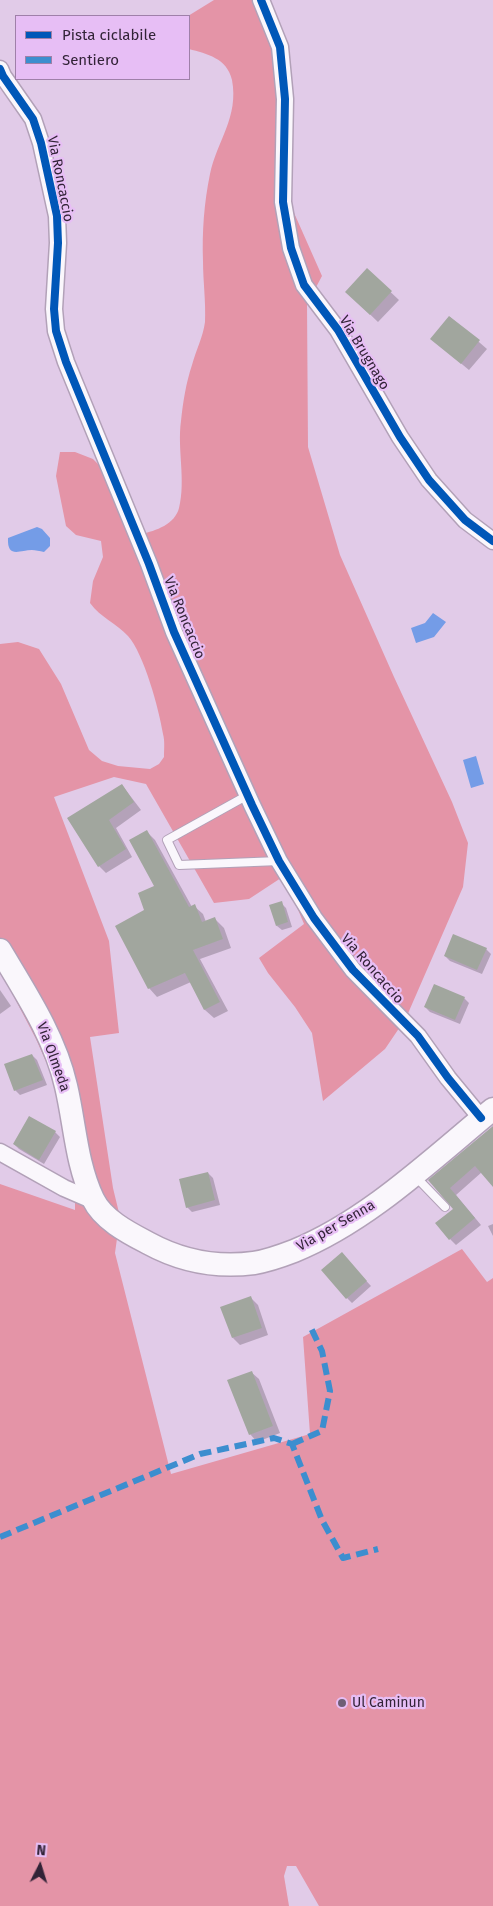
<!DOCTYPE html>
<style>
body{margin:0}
#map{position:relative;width:493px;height:1906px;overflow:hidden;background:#e1cbe8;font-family:"Fira Sans",sans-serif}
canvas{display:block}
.legend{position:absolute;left:15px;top:15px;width:175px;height:65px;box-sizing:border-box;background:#e7bef5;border:1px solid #9f80a9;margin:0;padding:6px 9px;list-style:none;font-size:15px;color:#322337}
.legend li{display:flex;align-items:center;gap:10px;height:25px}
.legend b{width:25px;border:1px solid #9f80a9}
.north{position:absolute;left:15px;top:1841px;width:50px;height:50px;-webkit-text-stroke:4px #e7bef5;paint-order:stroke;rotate:5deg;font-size:14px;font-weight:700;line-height:20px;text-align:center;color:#322337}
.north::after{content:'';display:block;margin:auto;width:18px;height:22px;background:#322337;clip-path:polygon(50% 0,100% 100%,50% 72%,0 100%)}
</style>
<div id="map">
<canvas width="493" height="1906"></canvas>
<ul class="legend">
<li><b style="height:6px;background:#0057b8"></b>Pista ciclabile</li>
<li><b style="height:6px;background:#3c8ecf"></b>Sentiero</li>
</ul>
<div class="north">N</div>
</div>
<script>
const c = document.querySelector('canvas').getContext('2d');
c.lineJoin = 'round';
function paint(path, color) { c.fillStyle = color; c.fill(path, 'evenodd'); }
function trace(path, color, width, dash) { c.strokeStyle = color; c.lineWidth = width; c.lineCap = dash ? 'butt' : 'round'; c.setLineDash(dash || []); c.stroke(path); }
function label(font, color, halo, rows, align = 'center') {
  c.font = font + ' "Fira Sans",sans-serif'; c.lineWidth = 4.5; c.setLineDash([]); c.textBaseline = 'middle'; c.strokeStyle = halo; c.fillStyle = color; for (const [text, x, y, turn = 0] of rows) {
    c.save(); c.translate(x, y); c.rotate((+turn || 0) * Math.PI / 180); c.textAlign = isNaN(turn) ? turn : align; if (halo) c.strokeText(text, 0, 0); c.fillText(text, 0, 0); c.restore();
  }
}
const forest = new Path2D(`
 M214,0H269L291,206L322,276L307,304L308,447L340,555L394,677L452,802L468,843L463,887L406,1018L385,1049L323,1101L312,1033L295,1007L268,973L259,958L304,924L284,876L249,899L214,903L146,784L114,777L54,797L109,941L119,1033L90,1037L113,1188L120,1217L115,1253L171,1474L310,1434L303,1337L462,1249L487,1282L493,1278V1906H319L296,1866H287L284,1876L289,1906H0V1184L75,1210V1166L55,1082L36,1039L0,970V644L18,642L39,649L61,684L89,750L102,761L118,766L150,769L159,764L164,757C164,749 165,741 163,734C159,709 144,654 128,636C116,623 101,618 90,603L93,581L103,557L101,541L76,535L66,526L56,476L60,452H75L93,459L104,470L131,499L141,534C156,531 175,524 179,508C186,480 177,449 181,421C183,402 186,383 192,365C196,350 203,337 205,322C206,302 203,281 203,261C202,232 204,203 210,174C217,141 239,117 232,80C227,58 207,54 189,49L188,16Z`);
const water = new Path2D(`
 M37,527L42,529L50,538V546L44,552C40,551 35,550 32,550C20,550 7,559 8,538Z
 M433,613L446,622L434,637L416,643L411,628L425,623Z
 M476,756L484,784L471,788L463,760Z`);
const shadow = new Path2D(`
 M367,270L399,300L378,322L354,299Z
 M450,317L487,349L469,370L440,346Z
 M122,785L141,810L116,828L132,857L106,873L99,866L69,818Z
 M147,832L155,840L192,907L194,906L203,914L206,922L215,919L224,928L231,948L200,959L228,1011L214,1018L205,1010L191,982L157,997L149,988L146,910L155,887Z
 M281,903L286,908L292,927L282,930L277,926Z
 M486,949L491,954L482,974L450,961L445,956Z
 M0,990L11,1006L0,1014Z
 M464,998L469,1003L460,1024L430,1012L425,1007Z
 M32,1055L37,1060L47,1085L20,1095L15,1090Z
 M493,1128V1185L482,1172L456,1195L481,1225L456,1245L450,1239L455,1209L430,1181Z
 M55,1132L60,1137L44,1164L19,1149L14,1144Z
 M208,1173L213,1178L220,1205L192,1212L187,1207Z
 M493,1224V1236L488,1226Z
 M346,1259L371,1286L352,1303L347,1298Z
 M250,1297L258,1305L268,1335L240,1345L233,1338Z
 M251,1372L259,1379L280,1433L257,1442L250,1434Z`);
const building = new Path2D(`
 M367,268L392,291L370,315L345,292Z
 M449,316L480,340L461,364L430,339Z
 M122,784L134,802L109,820L126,849L98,867L67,818Z
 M147,830L189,907L195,904L202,922L215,917L223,939L193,950L220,1002L204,1010L185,973L148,989L115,926L144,910L138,893L154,886L129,840Z
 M282,901L288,922L276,926L269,905Z
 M453,934L487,948L477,970L444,956Z
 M434,984L465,997L455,1020L424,1007Z
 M32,1054L43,1080L14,1091L4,1064Z
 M29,1116L56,1131L39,1160L13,1144Z
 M493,1126V1187L475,1166L450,1188L475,1218L449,1240L435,1223L453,1209L428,1180Z
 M208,1172L215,1200L186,1208L179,1179Z
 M342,1252L367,1281L346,1299L321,1270Z
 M251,1296L262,1328L232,1338L220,1307Z
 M252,1371L273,1426L249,1435L227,1380Z`);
const lane = new Path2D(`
 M248,795L167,840L179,865L279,861
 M415,1176L445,1207`);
const street = new Path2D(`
 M261,0L280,47L285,99L283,202L291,248L304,285L338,330L400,437L429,480L465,520L493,541
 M0,69L3,76L33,119L41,143L57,216L58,243L54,309L56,331L66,362L149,564L174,632L252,805L279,861L314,918L353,970L418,1036L448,1078L481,1118
 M0,1152L64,1188L94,1201`);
const secondary = new Path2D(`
 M0,950C25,992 55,1037 66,1086C75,1124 76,1163 93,1199C103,1220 129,1233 148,1243C181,1261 217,1268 254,1263C267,1261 281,1256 294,1251C368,1221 432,1159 493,1109`);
const quiet = new Path2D(`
 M292,1444L322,1431L330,1391L322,1351L311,1328
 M0,1537L200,1454L274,1438L292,1444L322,1520L343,1558L378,1549`);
const cycleway = new Path2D(`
 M261,0L280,47L285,99L283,202L291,248L304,285L338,330L400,437L429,480L465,520L493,541
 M0,69L3,76L33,119L41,143L57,216L58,243L54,309L56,331L66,362L149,564L174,632L252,805L279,861L314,918L353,970L418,1036L448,1078L481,1118`);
const markers = [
 [342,1703,5,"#6f5e75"]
];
const streetNames = [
 ["Via Roncaccio",60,179,79],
 ["Via Brugnago",364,353,59],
 ["Via Roncaccio",184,618,68],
 ["Via Roncaccio",372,969,49],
 ["Via Olmeda",53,1057,70],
 ["Via per Senna",336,1226,-30]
];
const poiNames = [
 ["Ul Caminun",352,1703]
];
paint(forest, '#e494a7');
paint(water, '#749ce7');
paint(shadow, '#0003');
paint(building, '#a1a69e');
trace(lane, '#b2a1b8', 10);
trace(street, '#b2a1b8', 19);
trace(secondary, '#b2a1b8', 25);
trace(lane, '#faf7fc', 8);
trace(street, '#faf7fc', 16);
trace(secondary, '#faf7fc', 22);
trace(quiet, '#3c8ecf', 6, [12, 6]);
trace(cycleway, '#0057b8', 8);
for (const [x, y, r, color] of markers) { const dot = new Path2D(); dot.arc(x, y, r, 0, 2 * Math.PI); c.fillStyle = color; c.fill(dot); trace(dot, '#e7bef5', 2); }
label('14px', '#322337', '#e7bef5', streetNames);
label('14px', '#322337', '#e7bef5', poiNames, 'left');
</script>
